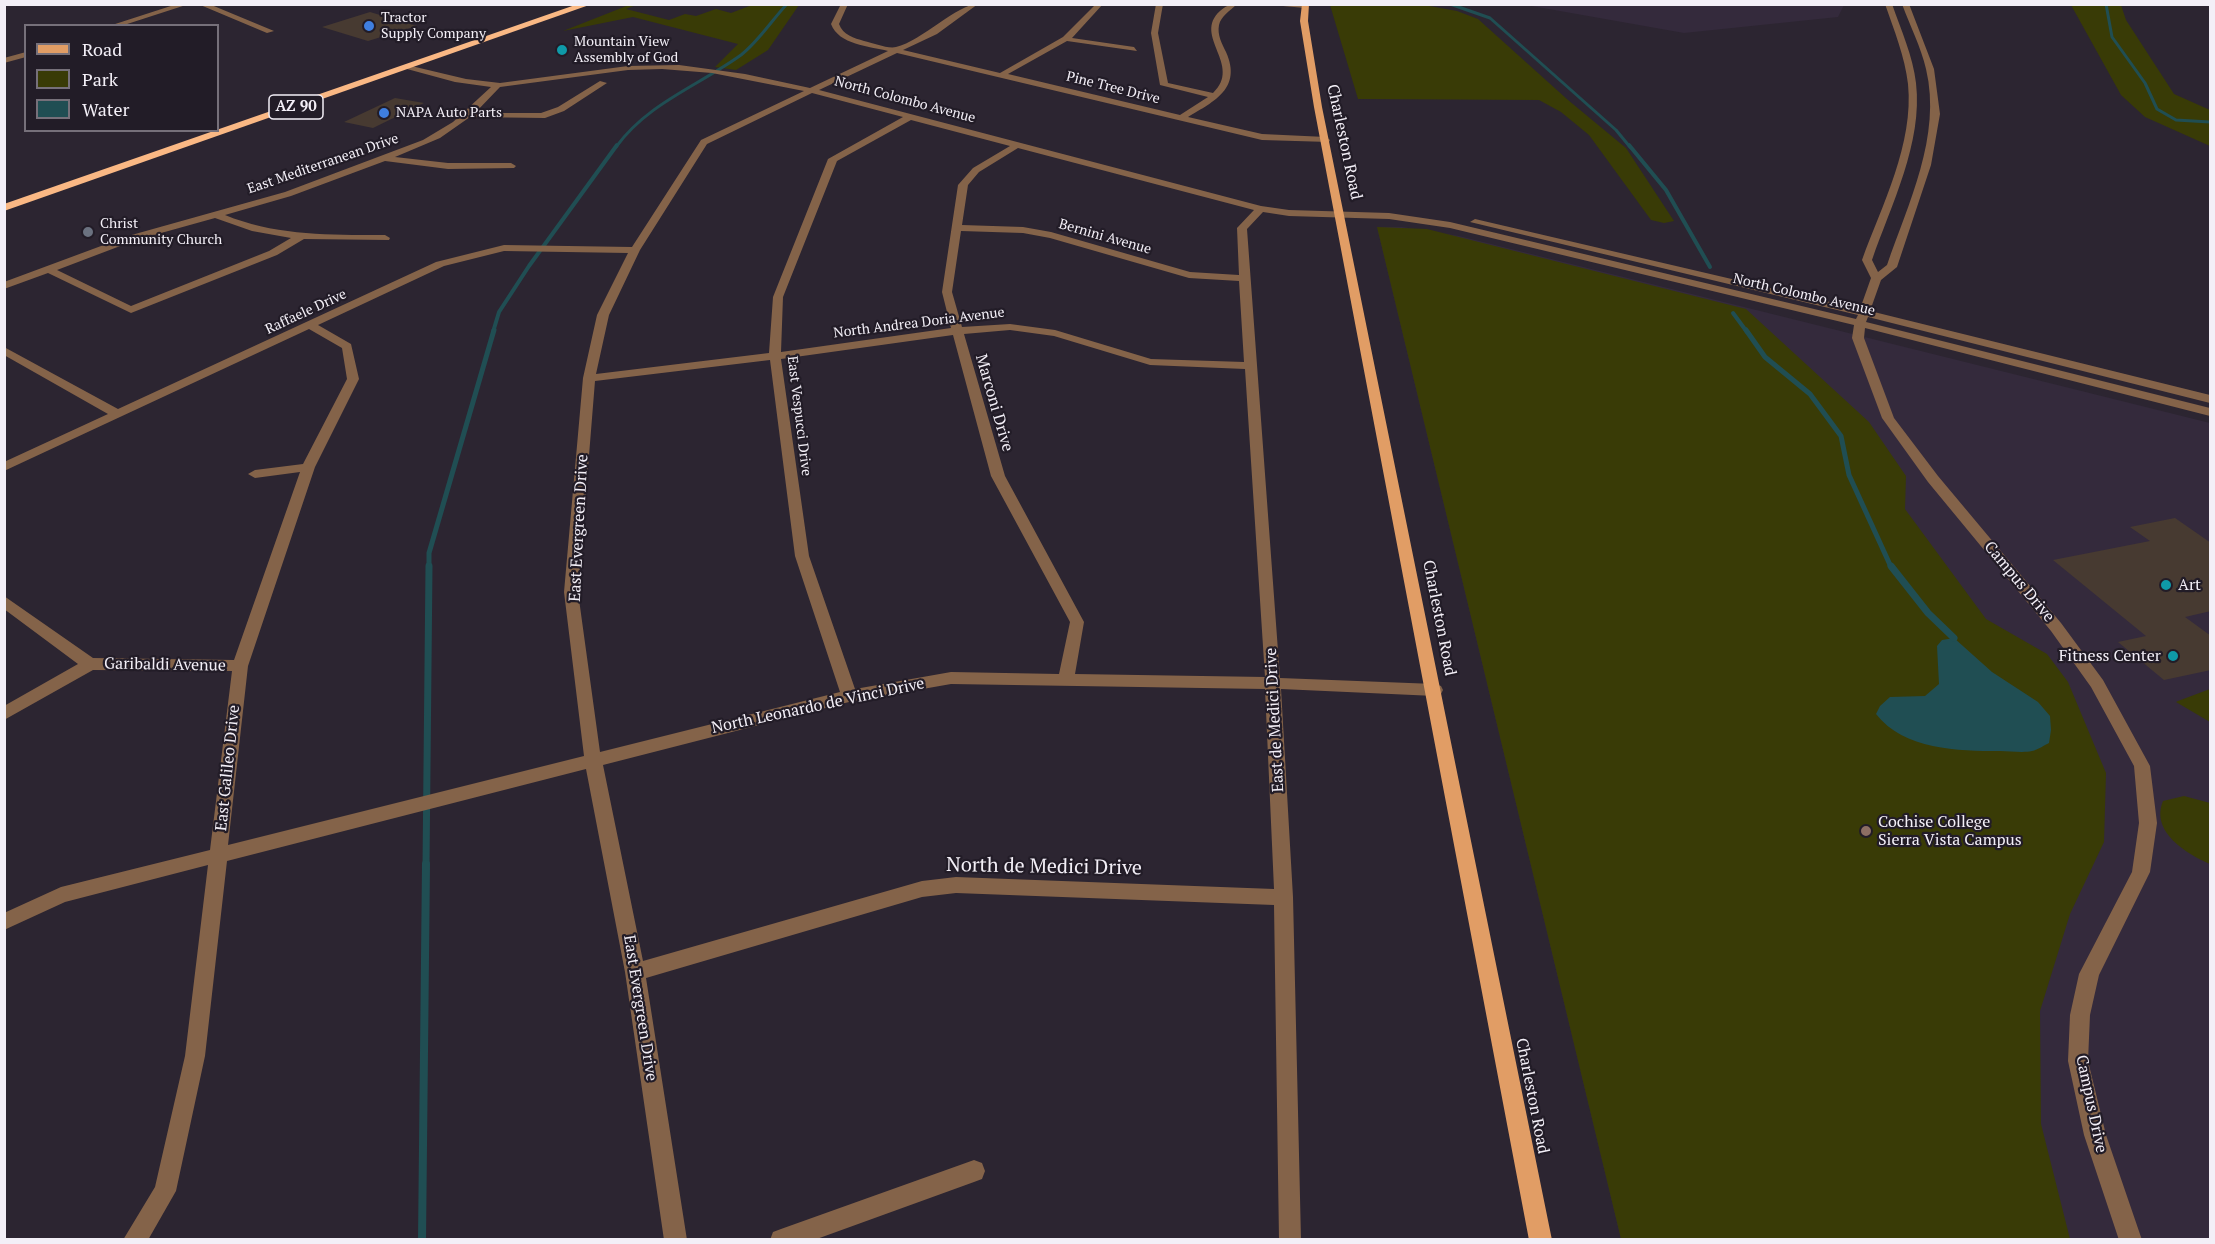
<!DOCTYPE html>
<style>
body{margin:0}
#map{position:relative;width:2215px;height:1244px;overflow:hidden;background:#2c2531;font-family:"PT Serif",serif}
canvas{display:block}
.frame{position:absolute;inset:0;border:6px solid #f3eff7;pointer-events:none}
.legend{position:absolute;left:24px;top:24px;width:195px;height:108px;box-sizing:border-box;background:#221c27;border:2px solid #76707a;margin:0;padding:8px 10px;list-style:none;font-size:18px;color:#f3eff7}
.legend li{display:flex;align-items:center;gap:12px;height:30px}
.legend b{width:30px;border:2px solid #76707a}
</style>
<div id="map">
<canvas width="2215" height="1244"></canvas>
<div class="frame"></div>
<ul class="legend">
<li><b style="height:8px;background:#e19d65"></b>Road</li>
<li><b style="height:16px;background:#393b06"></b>Park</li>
<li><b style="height:16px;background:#204e53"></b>Water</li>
</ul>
</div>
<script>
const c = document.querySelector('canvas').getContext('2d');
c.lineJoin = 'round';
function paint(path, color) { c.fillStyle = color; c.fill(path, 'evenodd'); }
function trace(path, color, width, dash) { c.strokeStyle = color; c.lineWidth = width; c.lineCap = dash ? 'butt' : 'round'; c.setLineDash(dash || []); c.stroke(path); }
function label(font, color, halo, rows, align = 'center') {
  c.font = font + ' "PT Serif",serif'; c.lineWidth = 4.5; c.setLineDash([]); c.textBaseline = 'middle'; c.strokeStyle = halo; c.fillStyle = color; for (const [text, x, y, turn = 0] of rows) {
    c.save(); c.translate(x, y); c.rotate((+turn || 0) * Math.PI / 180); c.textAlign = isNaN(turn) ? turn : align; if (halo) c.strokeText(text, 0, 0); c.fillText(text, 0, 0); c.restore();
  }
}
const built = new Path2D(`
 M1526,5L1844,4V5L1838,17L1684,33Z
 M1377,227H1402L1459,236L2210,423V1239H1621Z`);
const green = new Path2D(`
 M629,5H636L626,9L669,20L685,14L696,16L716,9L731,13L752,5H799L768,50L736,70L715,67L738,44L633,17L563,31Z
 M1330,5H1424L1457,11L1478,19L1568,100L1626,148L1674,221L1664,223L1651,220L1589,135L1561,112L1539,100L1358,99Z
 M2071,5H2121L2126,20L2174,94L2210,110V146L2145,117L2121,95Z
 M1377,227L1427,229L1746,309L1869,422L1906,476L1905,509L1986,619L2047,654L2068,682L2106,773L2104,842L2070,914L2040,1011L2041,1124L2070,1239H1621Z
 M2210,689V722L2176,702L2178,701Z
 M2184,796L2210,803V864C2187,854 2150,832 2163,801Z`);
const water = new Path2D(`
 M1954,638L1992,672L2038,702L2050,716L2051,730L2049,743C2044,745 2038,750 2032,751C2023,753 2010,751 2000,751C1958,751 1904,750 1876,714L1880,706L1890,697L1925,696L1939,684L1937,646L1942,640Z`);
const streamFar4 = new Path2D(`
 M1450,4L1490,18L1616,130L1630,147
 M2106,4L2112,37L2145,83L2157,109L2176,120L2210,122
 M616,147C648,103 698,86 741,55C758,42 772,20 787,4`);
const streamFar3 = new Path2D(`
 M1629,145L1666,190L1710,267
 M1733,313L1747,332
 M493,332L499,312L529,266L617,145`);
const streamFar2 = new Path2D(`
 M1746,330L1765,357L1810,394L1841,436L1849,475L1891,567
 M429,567V553L494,330`);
const streamFar1 = new Path2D(`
 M1891,566L1928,613L1954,638
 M426,866L429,566`);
const stream = new Path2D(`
 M422,1240L426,864`);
const building = new Path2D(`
 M370,12L417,26L368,41L322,27Z
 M395,98L424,103L373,128L344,122Z
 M2175,518L2211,543V611L2185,617L2211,636V670L2164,680L2118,642L2146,636L2053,560L2150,541L2130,527Z`);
const minor = new Path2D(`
 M177,4H189L121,26H109Z
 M198,4H209L274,31L267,33Z
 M841,4H848L839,24C843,35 854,38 864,41C873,43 888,49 896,47C922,41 957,4 978,4L937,34L903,50L1000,73L1063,37L1096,4H1103L1072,38L1134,47L1137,51L1067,41L1008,74L1180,115L1208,97L1160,85L1151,33L1156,4H1163L1158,33L1168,83L1213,93C1243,65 1192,36 1220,11C1226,6 1230,4 1237,4C1230,11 1221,16 1219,25C1217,35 1222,44 1226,52C1242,88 1215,101 1188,117L1262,134L1326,137L1330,140L1329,142L1262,140L897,53L819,90L1261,206L1289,210L1389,213L1450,222L1856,319L1858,315L1470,222L1475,219L1860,309L1871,278L1862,260C1882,205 1914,144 1908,84C1905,57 1894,30 1885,4H1892C1901,30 1913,56 1916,83C1923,143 1891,205 1872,260L1878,272L1887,265C1908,204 1942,136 1926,69C1921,47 1910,26 1902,4H1909L1934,69L1940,114L1931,165L1897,267L1881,280L1870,311L2210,395V403L1868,317L1866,322L2210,408V416L1865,328L1864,338L1894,418L1938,476L2061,623L2103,680L2150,766L2157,823L2150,872L2099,975L2090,1015L2088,1061L2106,1135L2142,1240H2119L2084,1135L2068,1061L2070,1015L2079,974L2132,872L2139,823L2134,766L2091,687L2051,631L1928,482L1882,418L1852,338L1854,325L1450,228L1389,219L1289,216L1263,212L1247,229L1280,678L1435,684L1441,686L1443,690L1441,694L1435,696L1281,689L1293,897L1301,1240H1279L1274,905L956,893L922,897L646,978L687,1240H664L625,972L586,769L227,861L205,1056L176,1191L148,1240H123L155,1187L185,1056L208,865L65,902L4,930V913L61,887L210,850L232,671L93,670L4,720V706L78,664L4,609V596L93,658L234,660L300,472L255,478L248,474L255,470L303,464L347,379L342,348L309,329L4,471V462L108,414L4,355V347L118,409L436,262L504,245L632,247L701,140L804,91L712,73L662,69L628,70L500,87L475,113H541L558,107L600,81L607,83L564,111L545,118L470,117L440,138L395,157L448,163H511L516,166L514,168L448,169L385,161L291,196L225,215C276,236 331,235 385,235L390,238L389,240L304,239L277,255L131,313L48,273L4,289V282L128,236L285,192L423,140L453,122L491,87L455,82L407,69V65L466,79L500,83L628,66L679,65L745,74L810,88L888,51C869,46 839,45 831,24ZM812,93L903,117L828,159L773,297L769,353L596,374L609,315L640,250L707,144ZM911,120L1010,146L973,168L958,185L942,292L951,328L781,352L783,297L837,161ZM1018,148L1254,210L1237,228L1239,275L1190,272L1051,232L1023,227L962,225L968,185L979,172ZM215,218L252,231L291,238L269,251L131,306L57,270L136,240ZM961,231L1023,233L1050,238L1189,278L1239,281L1244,362L1151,359L1055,330L1010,324L962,327L952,292ZM504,251L628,253L597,315L583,378L564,592L584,756L228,845L248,666L315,467L359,379L351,344L318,325L444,266ZM1010,330L1054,336L1150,365L1245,369L1265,677L1075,674L1084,622L1005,476L964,334ZM953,335L991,476L1070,622L1059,674L951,672L855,689L809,556L781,359ZM770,360L795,556L840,692L600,752L578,592L595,381ZM951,684L1265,689L1274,889L956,877L922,881L643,961L603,765L849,702Z
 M1261,4H1307L1309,6L1305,8Z
 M26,52V57L4,63V58Z
 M974,1160L982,1163L985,1171L982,1179L974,1182L814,1240H770L773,1232L781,1229Z`);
const major = new Path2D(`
 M1302,4H1309L1308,21L1322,107L1552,1240H1529L1314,107L1300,21Z`);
const highway = new Path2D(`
 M578,4H592L4,211V204Z`);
const markers = [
 [369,26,6,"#3f7fe0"],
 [562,50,6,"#0f9aa8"],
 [384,113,6,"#3f7fe0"],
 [88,232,6,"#6b7280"],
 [2166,585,6,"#0f9aa8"],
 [2173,656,6,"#0f9aa8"],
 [1866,831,6,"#8d6e63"]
];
const farPoinames = [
 ["Tractor",381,18],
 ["Supply Company",381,34],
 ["Mountain View",574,42],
 ["Assembly of God",574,58],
 ["NAPA Auto Parts",396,113],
 ["Christ",100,224],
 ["Community Church",100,240]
];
const farStreetnames = [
 ["Pine Tree Drive",1113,88,14],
 ["North Colombo Avenue",905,100,15],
 ["East Mediterranean Drive",323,164,-19],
 ["Bernini Avenue",1105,237,16],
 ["North Colombo Avenue",1804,295,13],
 ["Raffaele Drive",306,312,-25],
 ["North Andrea Doria Avenue",919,323,-7],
 ["East Vespucci Drive",799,416,83]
];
const shields = [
 [296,107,54]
];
const shieldNames = [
 ["AZ 90",296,107]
];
const streetNames = [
 ["Charleston Road",1344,142,78],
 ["Marconi Drive",994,403,74],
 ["East Evergreen Drive",579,528,-87],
 ["Campus Drive",2019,582,50],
 ["Charleston Road",1439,618,79],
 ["Garibaldi Avenue",165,665,1],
 ["North Leonardo de Vinci Drive",818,706,-12],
 ["East de Medici Drive",1275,720,-93],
 ["East Galileo Drive",228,768,-84],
 ["East Evergreen Drive",640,1008,81],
 ["Charleston Road",1532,1096,79],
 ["Campus Drive",2091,1104,78]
];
const poiNames = [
 ["Art",2178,585],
 ["Fitness Center",2161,656,"right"],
 ["Cochise College",1878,822],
 ["Sierra Vista Campus",1878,840]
];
const nearStreetnames = [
 ["North de Medici Drive",1044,867,1]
];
paint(built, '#342a3c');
paint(green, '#393b06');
paint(water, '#204e53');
trace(streamFar4, '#204e53', 3);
trace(streamFar3, '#204e53', 4);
trace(streamFar2, '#204e53', 5);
trace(streamFar1, '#204e53', 7);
trace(stream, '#204e53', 8);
paint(building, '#473a31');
paint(minor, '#846349');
paint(major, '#e19d65');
paint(highway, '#fab884');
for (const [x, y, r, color] of markers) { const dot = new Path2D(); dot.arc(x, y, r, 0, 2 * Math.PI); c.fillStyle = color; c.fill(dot); trace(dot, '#221c27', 2); }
label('14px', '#f3eff7', '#221c27', farPoinames, 'left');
label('14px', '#f3eff7', '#221c27', farStreetnames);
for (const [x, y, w] of shields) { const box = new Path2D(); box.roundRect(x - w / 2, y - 12, w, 24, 4.5); c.fillStyle = '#221c27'; c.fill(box); trace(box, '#f3eff7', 1.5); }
label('bold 15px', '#f3eff7', null, shieldNames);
label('16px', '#f3eff7', '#221c27', streetNames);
label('16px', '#f3eff7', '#221c27', poiNames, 'left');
label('20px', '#f3eff7', '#221c27', nearStreetnames);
</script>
